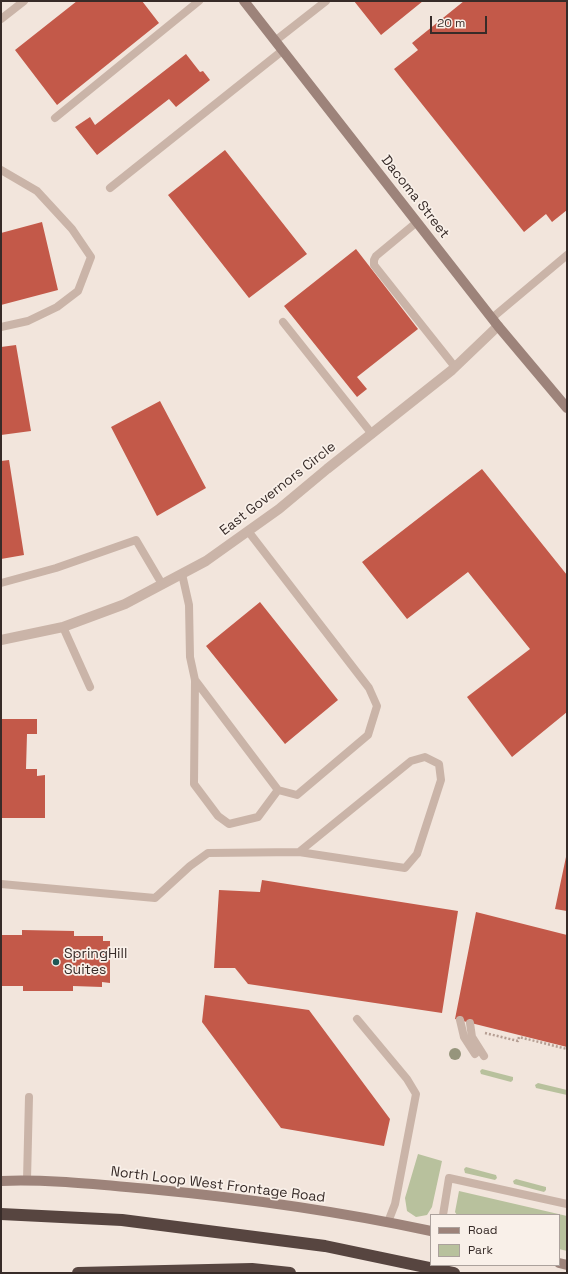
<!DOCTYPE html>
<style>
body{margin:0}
#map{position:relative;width:568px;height:1274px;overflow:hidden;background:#f2e5dc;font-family:"Space Grotesk",sans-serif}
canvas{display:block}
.frame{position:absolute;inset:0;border:2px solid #372b28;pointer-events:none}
.legend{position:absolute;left:430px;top:1214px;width:130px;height:52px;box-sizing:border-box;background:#f9f0e9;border:1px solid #aba19c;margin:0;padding:5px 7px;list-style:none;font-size:12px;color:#372b28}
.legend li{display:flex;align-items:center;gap:8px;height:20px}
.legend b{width:20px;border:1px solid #aba19c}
.scale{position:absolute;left:430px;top:16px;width:57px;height:18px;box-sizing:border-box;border:2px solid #372b28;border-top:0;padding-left:5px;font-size:12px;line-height:14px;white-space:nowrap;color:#372b28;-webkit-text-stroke:3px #f9f0e9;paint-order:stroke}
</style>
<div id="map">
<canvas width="568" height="1274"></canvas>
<div class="frame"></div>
<ul class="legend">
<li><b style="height:5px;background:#9d837a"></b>Road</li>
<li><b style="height:11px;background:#b8c19d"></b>Park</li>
</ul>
<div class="scale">20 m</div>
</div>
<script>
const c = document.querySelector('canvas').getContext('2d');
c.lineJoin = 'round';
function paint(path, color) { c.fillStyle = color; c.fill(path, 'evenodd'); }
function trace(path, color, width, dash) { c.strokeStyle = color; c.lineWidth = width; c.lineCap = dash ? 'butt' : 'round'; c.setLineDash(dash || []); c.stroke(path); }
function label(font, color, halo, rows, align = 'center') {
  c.font = font + ' "Space Grotesk",sans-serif'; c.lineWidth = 3.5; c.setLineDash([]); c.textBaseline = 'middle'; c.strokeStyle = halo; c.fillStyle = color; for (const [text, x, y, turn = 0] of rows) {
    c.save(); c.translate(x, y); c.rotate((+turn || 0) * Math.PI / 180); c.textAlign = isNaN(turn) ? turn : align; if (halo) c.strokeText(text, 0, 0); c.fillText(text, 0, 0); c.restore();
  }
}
const green = new Path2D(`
 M482,1069L513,1077V1080L511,1082L481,1074L480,1071Z
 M538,1083L567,1090V1095L536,1088L535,1085Z
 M418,1154L442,1161L432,1207L427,1215L416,1217L407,1211L405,1198Z
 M466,1167L496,1175L497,1178L495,1180L465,1173L464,1169Z
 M516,1179L546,1187V1190L544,1192L514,1184L513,1181Z
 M459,1191L567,1216V1251L559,1249V1215H457L455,1212Z`);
const building = new Path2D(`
 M77,1H142L159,23L57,105L15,50Z
 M354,1H423L381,35Z
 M464,1H567V210L552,222L546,214L524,232L394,69L418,50L412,43Z
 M186,54L200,72L203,71L210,80L176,107L169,99L97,155L75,127L90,117L95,125Z
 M225,150L307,254L249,298L168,195Z
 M42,222L58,290L1,305V233Z
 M356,249L418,329L357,377L367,389L357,397L284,306Z
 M16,345L31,431L1,435V347Z
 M160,401L206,488L157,516L111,427Z
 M9,460L24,555L1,559V461Z
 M482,469L567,575V712L512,757L467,697L530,649L468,572L407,619L362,562Z
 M260,602L338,700L285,744L206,646Z
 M1,719H37V734H27L26,769H37V776L45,775V818H1Z
 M566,857H567V911L555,909Z
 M262,880L458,911L442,1013L248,984L235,968H214L219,890L260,892Z
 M476,912L567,935V1047L455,1019Z
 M22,930L74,931V936H103V941H110V983L102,982V987L73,986V991H23V986H1V935H22Z
 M205,995L309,1010L390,1119L384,1146L281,1128L202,1022Z`);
const path = new Path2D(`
 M485,1033L518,1041L519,1037L567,1049`);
const service = new Path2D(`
 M1,19L24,1
 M275,41L326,1
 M55,118L199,1
 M1,170L37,191L72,229L91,257L78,291L57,307L28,321L1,327
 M110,188L282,51
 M417,222L376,256L374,260V265L455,367
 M492,318L567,255
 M283,322L372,434
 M248,531L369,688L377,706L368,735L297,795L278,790
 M182,574L189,605L190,657L195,680L194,784L218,816L229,824L258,817L278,790L195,680
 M1,583L56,568L136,540L162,584
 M63,627L90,687
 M1,884L155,898L190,866L208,853L299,852L405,868L417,854L441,780L439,764L425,757L411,761L299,852
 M357,1019L407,1079L416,1094L395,1204L388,1222
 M460,1020L464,1037L475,1054
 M470,1023L472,1037L484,1056
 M27,1180L29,1097
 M443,1215L449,1178L567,1204`);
const tertiary = new Path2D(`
 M1,640L63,627L125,604L206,561L279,509L327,469L452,370L498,326`);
const secondary = new Path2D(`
 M244,1L498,326L567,408
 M1,1181C50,1179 100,1185 149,1189C244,1198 338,1211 431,1231
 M559,1263L567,1265`);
const motorway = new Path2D(`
 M1,1214L122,1220L325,1246L454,1273
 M78,1273L252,1269L290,1273`);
const trees = [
 [455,1054]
];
const markers = [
 [56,962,4,"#1f5755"]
];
const streetNames = [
 ["Dacoma Street",415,197,52],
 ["East Governors Circle",278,489,-38],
 ["North Loop West Frontage Road",218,1185,7]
];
const poiNames = [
 ["SpringHill",64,954],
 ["Suites",64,970]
];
paint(green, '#b8c19d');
paint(building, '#c35949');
trace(path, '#b59e93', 2.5, [2, 2]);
trace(service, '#cab4a8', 8);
trace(tertiary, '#cab4a8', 10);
trace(secondary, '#9d837a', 10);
trace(motorway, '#574540', 12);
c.fillStyle = '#96957c';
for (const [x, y] of trees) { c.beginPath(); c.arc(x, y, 6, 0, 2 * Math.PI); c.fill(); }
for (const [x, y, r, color] of markers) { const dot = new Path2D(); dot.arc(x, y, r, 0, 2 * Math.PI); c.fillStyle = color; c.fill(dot); trace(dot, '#f9f0e9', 1.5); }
label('14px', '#372b28', '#f9f0e9', streetNames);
label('14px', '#372b28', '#f9f0e9', poiNames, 'left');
</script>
